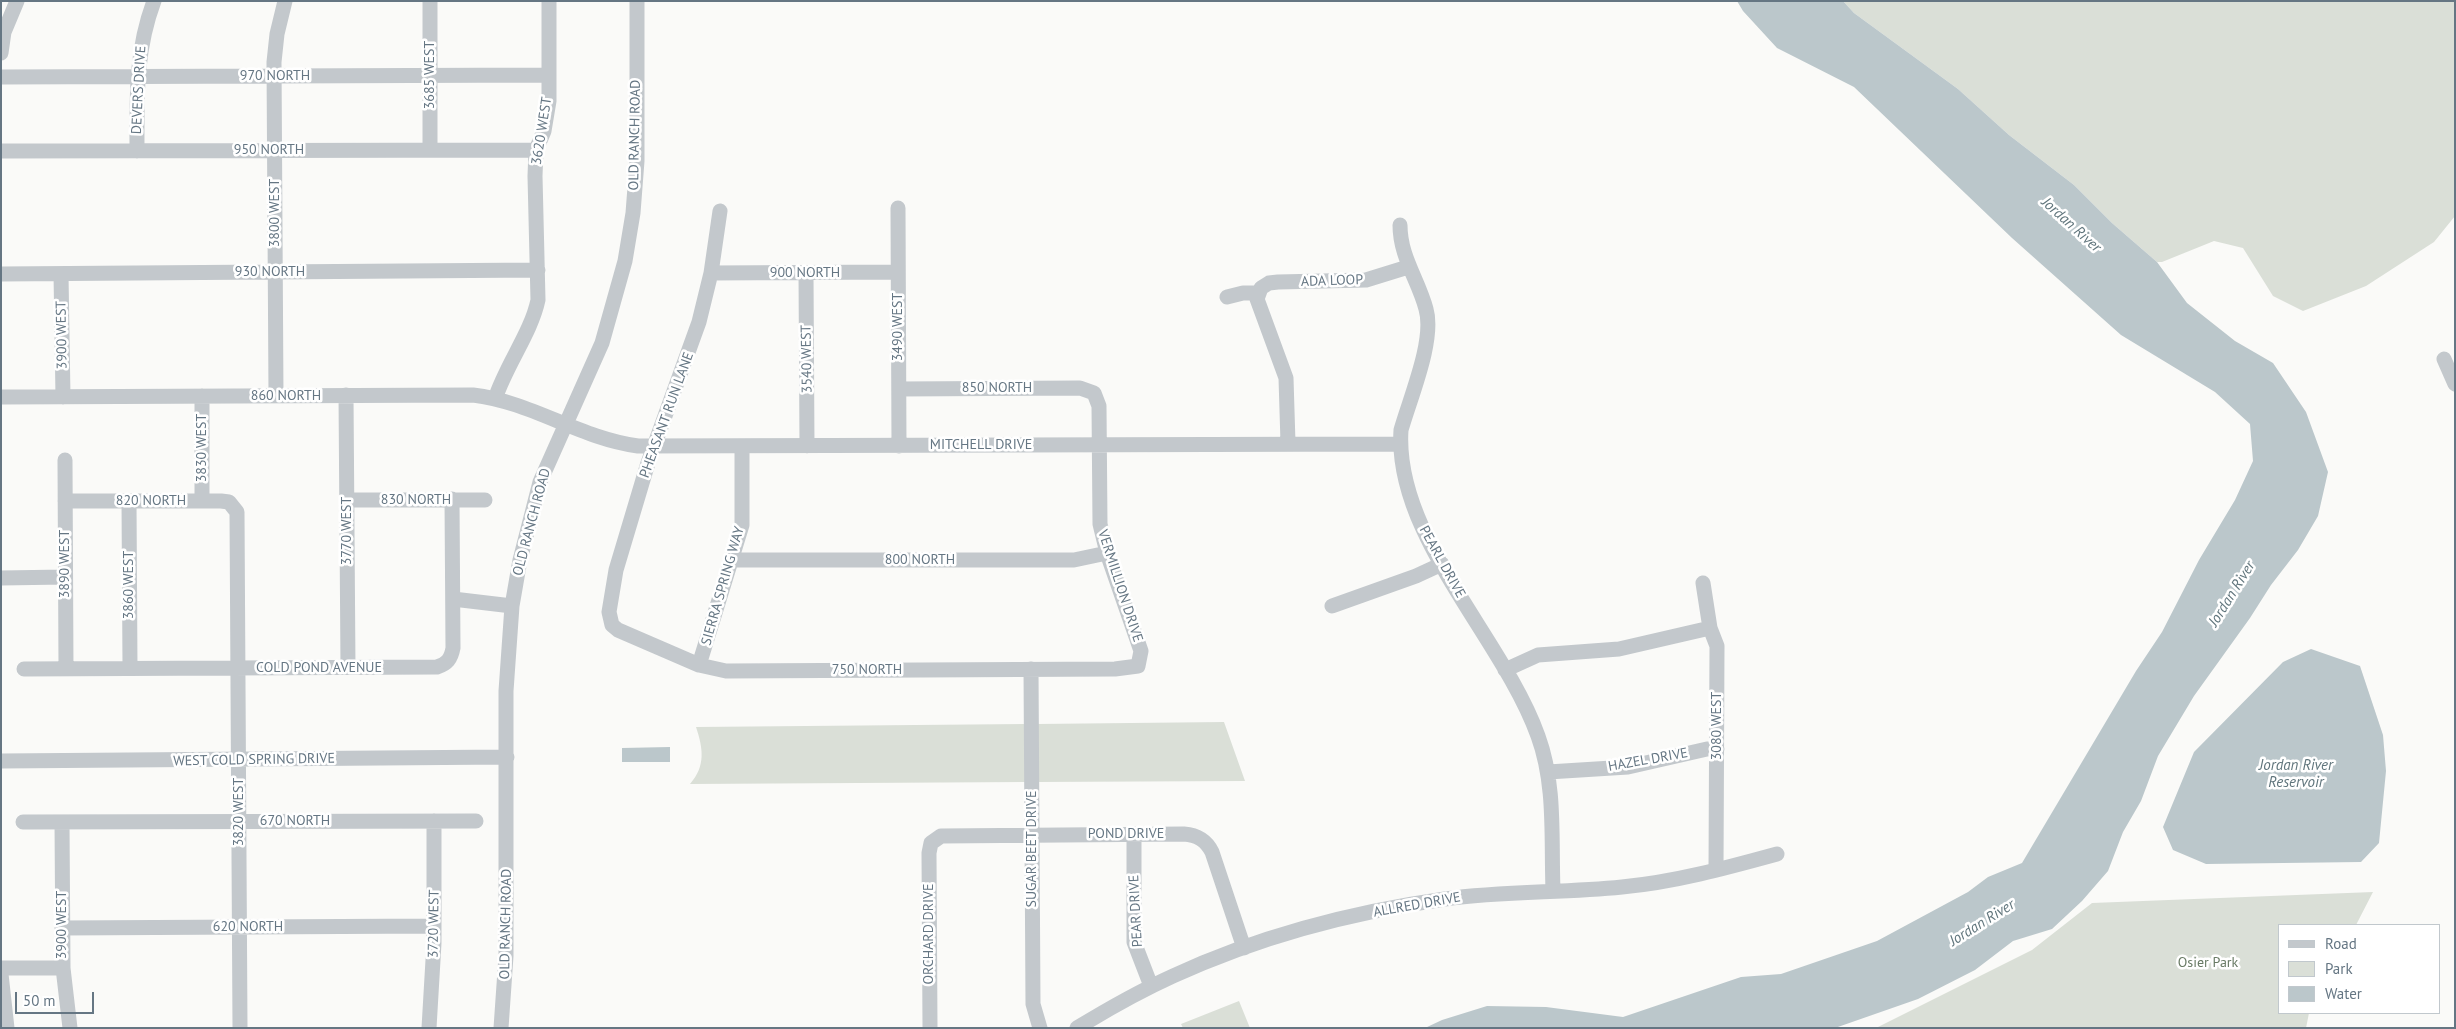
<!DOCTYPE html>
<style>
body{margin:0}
#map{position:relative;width:2456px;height:1029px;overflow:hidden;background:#fafaf8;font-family:"PT Sans",sans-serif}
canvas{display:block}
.frame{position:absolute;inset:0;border:2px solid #657683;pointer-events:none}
.legend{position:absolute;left:2278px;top:924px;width:162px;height:90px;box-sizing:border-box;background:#fff;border:1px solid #c1c8cd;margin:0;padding:6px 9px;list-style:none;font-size:15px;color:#657683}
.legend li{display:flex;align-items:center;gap:10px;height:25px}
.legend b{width:25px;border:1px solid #c1c8cd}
.scale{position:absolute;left:15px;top:992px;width:79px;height:22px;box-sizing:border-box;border:2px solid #657683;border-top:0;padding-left:6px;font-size:15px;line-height:18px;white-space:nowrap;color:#657683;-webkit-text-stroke:4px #fff;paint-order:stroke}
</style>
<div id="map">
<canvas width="2456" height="1029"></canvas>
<div class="frame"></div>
<ul class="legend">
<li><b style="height:6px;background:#c3c8cc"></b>Road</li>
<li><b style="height:14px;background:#dadfd7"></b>Park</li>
<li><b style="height:14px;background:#bbc7cb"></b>Water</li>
</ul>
<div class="scale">50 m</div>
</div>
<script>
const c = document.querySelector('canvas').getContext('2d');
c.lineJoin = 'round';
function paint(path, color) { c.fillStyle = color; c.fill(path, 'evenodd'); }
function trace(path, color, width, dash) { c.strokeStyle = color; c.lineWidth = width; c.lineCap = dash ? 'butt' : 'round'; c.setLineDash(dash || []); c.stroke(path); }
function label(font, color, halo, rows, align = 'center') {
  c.font = font + ' "PT Sans",sans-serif'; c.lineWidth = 5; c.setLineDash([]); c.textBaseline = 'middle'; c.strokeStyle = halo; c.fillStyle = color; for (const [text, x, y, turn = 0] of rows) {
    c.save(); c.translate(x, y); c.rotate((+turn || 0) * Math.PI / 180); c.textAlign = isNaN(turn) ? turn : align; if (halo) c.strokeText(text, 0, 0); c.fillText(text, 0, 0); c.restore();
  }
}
const green = new Path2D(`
 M1843,1H2455V216L2434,242L2366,286L2303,311L2273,296L2243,248L2214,241L2162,262H2157L2112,223L2074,185L2009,135L1958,89L1854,13Z
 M1224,722L1245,781L1037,782V724Z
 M1025,724V782L690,784C706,766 703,748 696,727Z
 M2373,892L2356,925H2280V1013H2309L2306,1028H1876L2032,950L2092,903Z
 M1239,1001L1250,1028H1183L1181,1024Z`);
const water = new Path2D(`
 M1737,1H1843L1854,13L1958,89L2009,135L2074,185L2112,223L2157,262L2187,303L2235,341L2273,363L2306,412L2328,472L2318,516L2298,550L2271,585L2250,618L2194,696L2158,756L2141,801L2123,832L2108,871L2082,901L2052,929L2013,941L1975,970L1918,999L1835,1028H1425L1442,1020L1487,1006L1546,1007L1623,1017L1741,977L1781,974L1877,941L1968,892L1988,877L2022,863L2136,671L2162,632L2199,560L2235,500L2253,461L2250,424L2215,392L2121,335L2012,238L1854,87L1777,48L1743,11Z
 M2311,649L2360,666L2383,735L2386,771L2379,843L2361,862L2206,864L2173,850L2163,827L2194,752L2283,662Z
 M670,747V762H622V748Z`);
const minor = new Path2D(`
 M1,32H4L17,1
 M1,53L4,32
 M1,77L549,75
 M430,149V1
 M1,151L536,150
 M137,151C137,97 135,52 154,1
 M898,208L899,446
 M720,211L711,273L699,322L648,463L616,570L609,612L612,625L618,630L699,665L726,671L1115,669L1138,666L1141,651L1107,553L1100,524L1099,406L1094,393L1080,388L899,389
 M1400,225C1400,257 1418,279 1426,309C1435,340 1410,398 1401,430C1394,536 1503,638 1538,736C1556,785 1551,839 1553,890
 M711,273L898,272
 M806,273L807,446
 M1,274L538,270
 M61,274L63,397
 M1227,297L1243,293H1258
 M2444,359L2455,384
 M346,395L348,667
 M202,396V501
 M276,396L274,62L277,34L285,1
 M1,397L473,395C532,402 579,438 638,446L1400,444
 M495,399C506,365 531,333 538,300L535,176L536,150L544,131L549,101V1
 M1288,443L1286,378L1257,299L1261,288L1269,283L1278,282L1366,280L1408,267
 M65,460L66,669
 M347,500H485
 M65,501H221L229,502L237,512L240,1028
 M129,501L130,668
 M731,560H1074L1107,553
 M1,578L65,577
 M1703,583L1710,628L1717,646L1716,870
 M453,599L512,606
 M1332,606L1416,576L1442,564
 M699,665L742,525V446
 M24,669L437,667C447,664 451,659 453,648L452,499
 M1031,669L1033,1004L1040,1028
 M1505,670L1538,655L1619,649L1710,628
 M1,761L507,757
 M1548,772L1628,767L1707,749H1717
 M23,822L476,821
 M62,822L63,968L70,1028
 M1134,834V942L1151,986
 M62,928L434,926
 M1,968H63
 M1,974L7,1028
 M429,1028L434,943V821
 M501,1028L506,956V691L512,606L520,560L540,482L602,343L625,261L633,213L637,161V1
 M930,1028L929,853L931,843L941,836L1184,834C1197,835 1206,840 1212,852L1244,948
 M1077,1028C1108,1009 1140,991 1173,976C1258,937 1352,912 1445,899C1504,891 1563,893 1622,887C1675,882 1726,868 1777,854`);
const streetNames = [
 ["3685 WEST",430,75,-90],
 ["970 NORTH",275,76],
 ["DEVERS DRIVE",139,90,-87],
 ["3620 WEST",542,131,-81],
 ["OLD RANCH ROAD",635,135,-89],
 ["950 NORTH",269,150],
 ["3800 WEST",275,213,-90],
 ["930 NORTH",270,272],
 ["900 NORTH",805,273],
 ["ADA LOOP",1332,281,-2],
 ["3490 WEST",898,327,-90],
 ["3900 WEST",62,335,-91],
 ["3540 WEST",807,359,-91],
 ["850 NORTH",997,388],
 ["860 NORTH",286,396],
 ["PHEASANT RUN LANE",667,415,-70],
 ["MITCHELL DRIVE",981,445],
 ["3830 WEST",202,448,-90],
 ["830 NORTH",416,500],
 ["820 NORTH",151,501],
 ["OLD RANCH ROAD",532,522,-75],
 ["3770 WEST",347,531,-90],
 ["800 NORTH",920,560],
 ["PEARL DRIVE",1442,562,61],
 ["3890 WEST",65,564,-90],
 ["3860 WEST",129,585,-90],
 ["SIERRA SPRING WAY",723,586,-74],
 ["VERMILLION DRIVE",1120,586,72],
 ["COLD POND AVENUE",319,668],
 ["750 NORTH",867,670],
 ["3080 WEST",1717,726,-90],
 ["WEST COLD SPRING DRIVE",254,760,-1],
 ["HAZEL DRIVE",1648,760,-10],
 ["3820 WEST",239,812,-90],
 ["670 NORTH",295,821],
 ["POND DRIVE",1126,834],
 ["SUGAR BEET DRIVE",1032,849,-90],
 ["ALLRED DRIVE",1417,905,-10],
 ["PEAR DRIVE",1136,911,-93],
 ["3720 WEST",434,924,-89],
 ["OLD RANCH ROAD",506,924,-89],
 ["3900 WEST",62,925,-90],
 ["620 NORTH",248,927],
 ["ORCHARD DRIVE",929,934,-90]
];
const parkNames = [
 ["Osier Park",2208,963]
];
const waterNames = [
 ["Jordan River",2071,225,42],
 ["Jordan River",2232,594,-58],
 ["Jordan River",2296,766],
 ["Reservoir",2296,783],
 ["Jordan River",1982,923,-32]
];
paint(green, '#dadfd7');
paint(water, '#bbc7cb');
trace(minor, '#c3c8cc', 15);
label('14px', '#657683', '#fff', streetNames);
label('14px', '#687a64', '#fff', parkNames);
label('italic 15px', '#60757c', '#fff', waterNames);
</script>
